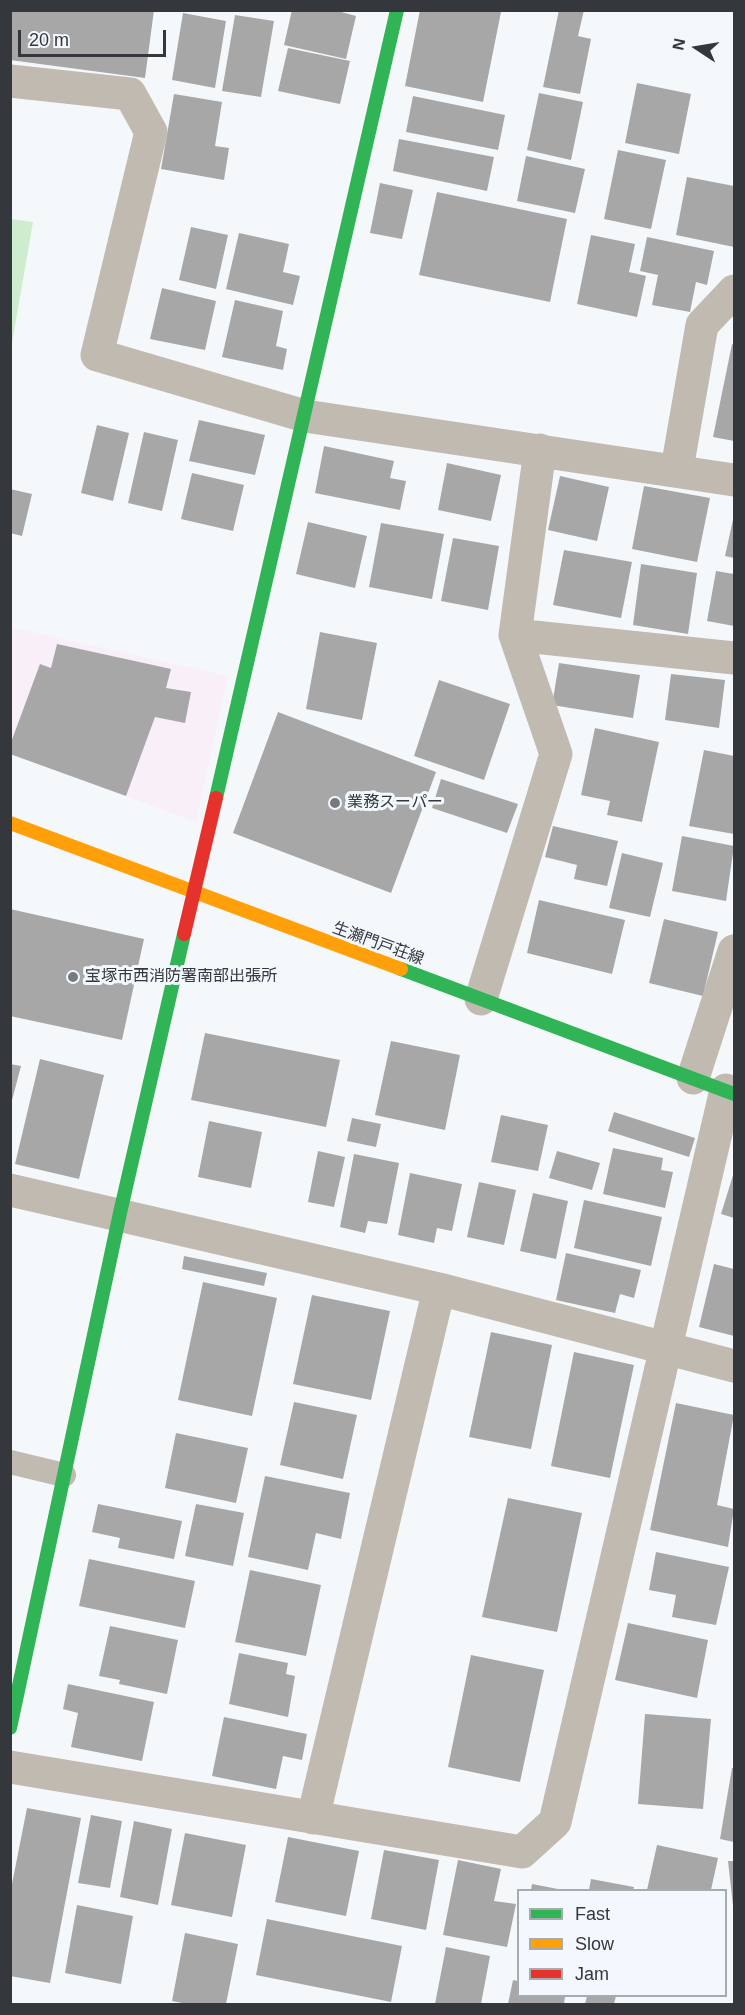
<!DOCTYPE html>
<meta charset="utf-8">
<style>
body{margin:0}
#map{position:relative;width:745px;height:2015px;overflow:hidden;background:#f5f8fb;font-family:Arial,sans-serif}
canvas{display:block}
.frame{position:absolute;inset:0;border:12px solid #34373b;pointer-events:none}
.legend{position:absolute;left:517px;top:1889px;width:210px;height:108px;box-sizing:border-box;background:#f2f8fe;border:2px solid #a6abb0;margin:0;padding:8px 10px;list-style:none;font-size:18px;color:#34373b}
.legend li{display:flex;align-items:center;gap:12px;height:30px}
.legend b{width:30px;border:2px solid #a6abb0}
.north{position:absolute;left:667px;top:18px;width:60px;height:60px;-webkit-text-stroke:4px #f2f8fe;paint-order:stroke;rotate:282deg;font-size:16px;font-weight:700;line-height:24px;text-align:center;color:#34373b}
.north::after{content:'';display:block;margin:auto;width:21px;height:27px;background:#34373b;clip-path:polygon(50% 0,100% 100%,50% 72%,0 100%)}
.scale{position:absolute;left:18px;top:30px;width:148px;height:27px;box-sizing:border-box;border:3px solid #34373b;border-top:0;padding-left:8px;font-size:18px;line-height:21px;white-space:nowrap;color:#34373b;-webkit-text-stroke:4px #f2f8fe;paint-order:stroke}
</style>
<div id="map">
<canvas width="745" height="2015"></canvas>
<div class="frame"></div>
<ul class="legend">
<li><b style="height:8px;background:#30b455"></b>Fast</li>
<li><b style="height:8px;background:#ff9f0a"></b>Slow</li>
<li><b style="height:8px;background:#e5322d"></b>Jam</li>
</ul>
<div class="north">N</div>
<div class="scale">20 m</div>
</div>
<script>
const c = document.querySelector('canvas').getContext('2d');
c.lineJoin = 'round';
function paint(path, color) { c.fillStyle = color; c.fill(path, 'evenodd'); }
function trace(path, color, width, dash) { c.strokeStyle = color; c.lineWidth = width; c.lineCap = dash ? 'butt' : 'round'; c.setLineDash(dash || []); c.stroke(path); }
function label(font, color, halo, rows, align = 'center') {
  c.font = font + ' Arial,"Noto Sans JP",sans-serif'; c.lineWidth = 6; c.setLineDash([]); c.textBaseline = 'middle'; c.strokeStyle = halo; c.fillStyle = color; for (const [text, x, y, turn = 0] of rows) {
    c.save(); c.translate(x, y); c.rotate((+turn || 0) * Math.PI / 180); c.textAlign = isNaN(turn) ? turn : align; if (halo) c.strokeText(text, 0, 0); c.fillText(text, 0, 0); c.restore();
  }
}
const commercial = new Path2D(`
 M10,627L228,676L196,822L11,754Z`);
const green = new Path2D(`
 M11,219L33,222L11,349L10,219Z`);
const building = new Path2D(`
 M10,10H154L145,78L10,60Z
 M292,10H334L356,16L346,59L284,45Z
 M420,10L501,12L483,102L405,86Z
 M559,10H584L578,36L591,39L580,94L543,87Z
 M183,13L226,21L215,88L172,80Z
 M235,15L274,21L261,97L222,91Z
 M288,48L350,61L340,104L278,91Z
 M637,83L691,94L679,154L625,143Z
 M539,93L583,102L571,160L527,150Z
 M174,94L222,102L215,146L229,148L224,180L161,169Z
 M413,96L505,115L498,150L406,132Z
 M399,139L494,157L487,191L393,171Z
 M618,150L666,160L651,229L604,219Z
 M526,156L585,169L575,213L517,201Z
 M687,177L734,186V247L676,235Z
 M380,183L413,190L402,239L370,233Z
 M437,192L567,219L550,302L419,275Z
 M191,227L228,235L216,289L179,280Z
 M239,233L289,244L283,272L300,276L293,305L226,289Z
 M591,235L635,244L629,272L646,276L637,317L577,304Z
 M647,237L714,251L707,285L696,282L690,312L652,305L658,275L640,271Z
 M162,288L216,301L205,350L150,339Z
 M235,300L283,311L276,346L287,349L283,370L222,357Z
 M732,344L734,345V441L713,437Z
 M199,420L265,435L255,475L189,461Z
 M97,425L129,433L113,501L81,493Z
 M144,432L178,440L162,511L128,503Z
 M324,446L394,461L390,478L406,481L400,510L315,493Z
 M447,463L501,475L491,521L438,510Z
 M192,473L244,485L233,531L181,519Z
 M560,476L609,487L597,541L548,530Z
 M644,486L710,498L697,562L632,549Z
 M10,489L32,494L22,536L10,533Z
 M734,515V558L725,556Z
 M308,522L367,536L355,588L296,574Z
 M381,523L444,534L432,599L369,587Z
 M453,538L499,546L488,610L441,601Z
 M564,550L632,562L621,618L553,605Z
 M641,564L697,573L688,634L633,625Z
 M716,571L734,574V626L707,621Z
 M320,632L377,643L362,720L306,709Z
 M57,644L171,669L166,688L191,692L185,723L155,717L126,796L10,754V745L40,664L51,668Z
 M559,663L640,675L633,718L552,705Z
 M671,674L725,680L719,728L665,720Z
 M439,680L510,704L484,780L414,756Z
 M278,712L436,772L391,893L233,833Z
 M595,728L659,742L642,822L607,815L610,801L581,795Z
 M704,750L734,756V834L689,826Z
 M441,779L518,804L507,833L432,808Z
 M553,826L618,841L607,886L574,879L577,865L545,857Z
 M682,836L734,846L726,901L672,891Z
 M622,853L663,863L650,917L609,908Z
 M539,900L625,920L612,974L527,953Z
 M10,909L144,939L122,1040L10,1016Z
 M664,919L718,932L703,996L649,983Z
 M205,1033L340,1060L326,1127L191,1100Z
 M391,1041L460,1055L445,1130L375,1115Z
 M40,1059L104,1075L79,1179L15,1164Z
 M10,1064L21,1066L11,1104H10Z
 M614,1112L695,1138L689,1157L608,1131Z
 M501,1115L548,1125L538,1171L491,1162Z
 M352,1118L381,1124L376,1147L347,1141Z
 M209,1121L262,1132L251,1188L198,1177Z
 M613,1148L663,1158L661,1170L673,1172L665,1208L603,1194Z
 M318,1151L345,1157L334,1207L308,1202Z
 M557,1151L600,1163L592,1190L549,1178Z
 M354,1154L399,1163L387,1224L368,1221L365,1233L340,1227Z
 M734,1172V1218L721,1214Z
 M410,1173L462,1184L452,1231L437,1228L434,1243L398,1235Z
 M479,1182L516,1190L504,1245L467,1237Z
 M533,1193L568,1201L556,1259L520,1251Z
 M584,1200L662,1217L651,1266L574,1248Z
 M566,1253L641,1270L634,1298L620,1294L615,1313L556,1300Z
 M184,1256L267,1273L264,1286L182,1269Z
 M714,1264L734,1269V1336L699,1327Z
 M203,1282L277,1298L252,1416L178,1400Z
 M312,1295L390,1311L371,1400L293,1384Z
 M491,1332L552,1345L531,1449L469,1437Z
 M574,1352L634,1365L610,1478L551,1466Z
 M294,1402L357,1415L343,1479L280,1465Z
 M676,1403L734,1415L717,1505L734,1509L728,1547L650,1530Z
 M176,1433L248,1448L236,1503L165,1488Z
 M265,1476L350,1493L341,1539L316,1533L308,1570L248,1557Z
 M508,1498L582,1513L557,1632L482,1617Z
 M98,1504L182,1521L174,1559L118,1548L120,1538L92,1532Z
 M196,1504L244,1513L233,1566L185,1556Z
 M656,1552L729,1567L716,1625L672,1617L676,1595L649,1590Z
 M89,1559L195,1581L185,1628L79,1606Z
 M250,1570L321,1585L306,1656L235,1642Z
 M628,1623L708,1640L697,1698L615,1680Z
 M110,1626L178,1640L167,1694L119,1684L120,1680L99,1676Z
 M239,1653L288,1663L286,1674L295,1676L288,1717L229,1704Z
 M471,1655L544,1670L520,1782L448,1767Z
 M68,1684L154,1702L142,1761L71,1747L78,1713L63,1709Z
 M645,1714L711,1719L703,1809L638,1804Z
 M224,1717L307,1734L302,1760L283,1756L276,1789L212,1776Z
 M732,1768H734V1842L720,1839Z
 M27,1808L81,1818L50,1983L10,1976V1894Z
 M91,1815L122,1821L110,1888L78,1883Z
 M134,1821L172,1829L158,1905L120,1897Z
 M185,1833L246,1845L232,1917L171,1905Z
 M288,1837L359,1851L346,1916L275,1902Z
 M657,1845L718,1858L711,1890H647Z
 M384,1850L439,1860L426,1930L371,1919Z
 M458,1860L501,1869L494,1901L516,1904L507,1947L443,1935Z
 M728,1861H734V1906H733Z
 M591,1879L634,1887L633,1890H589Z
 M532,1884L558,1889V1890H531Z
 M77,1905L133,1916L121,1984L65,1973Z
 M267,1919L402,1946L391,2002L256,1975Z
 M185,1933L238,1944L226,2004H187L172,2001Z
 M446,1947L490,1956L481,2004H435Z
 M513,1980L518,1981V1996H565L564,2004H508Z
 M587,1996H616L614,2004H585Z`);
const lane = new Path2D(`
 M10,1462L64,1475`);
const street = new Path2D(`
 M10,81L130,94L151,132L97,355L305,416L734,480
 M677,469L702,325L734,291
 M515,635L734,658
 M481,999L556,754L515,635L540,450
 M693,1078L734,951
 M10,1190L439,1289L734,1366
 M10,1767L522,1852L555,1822L726,1090
 M313,1818L439,1289`);
const fast = new Path2D(`
 M216,798L397,10
 M401,969L734,1094
 M10,1728L120,1213L184,934`);
const slow = new Path2D(`
 M10,823L401,969`);
const jam = new Path2D(`
 M184,934L216,798`);
const markers = [
 [335,803,6,"#787b7e"],
 [73,977,6,"#787b7e"]
];
const poiNames = [
 ["業務スーパー",347,803],
 ["宝塚市西消防署南部出張所",85,977]
];
const streetNames = [
 ["生瀬門戸荘線",378,944,20]
];
paint(commercial, '#f8eff9');
paint(green, '#ceedcf');
paint(building, '#a8a7a8');
trace(lane, '#c0bab1', 24);
trace(street, '#c0bab1', 33);
trace(fast, '#30b455', 14);
trace(slow, '#ff9f0a', 14);
trace(jam, '#e5322d', 14);
for (const [x, y, r, color] of markers) { const dot = new Path2D(); dot.arc(x, y, r, 0, 2 * Math.PI); c.fillStyle = color; c.fill(dot); trace(dot, '#f2f8fe', 2); }
label('16px', '#34373b', '#f2f8fe', poiNames, 'left');
label('16px', '#34373b', '#f2f8fe', streetNames);
</script>
